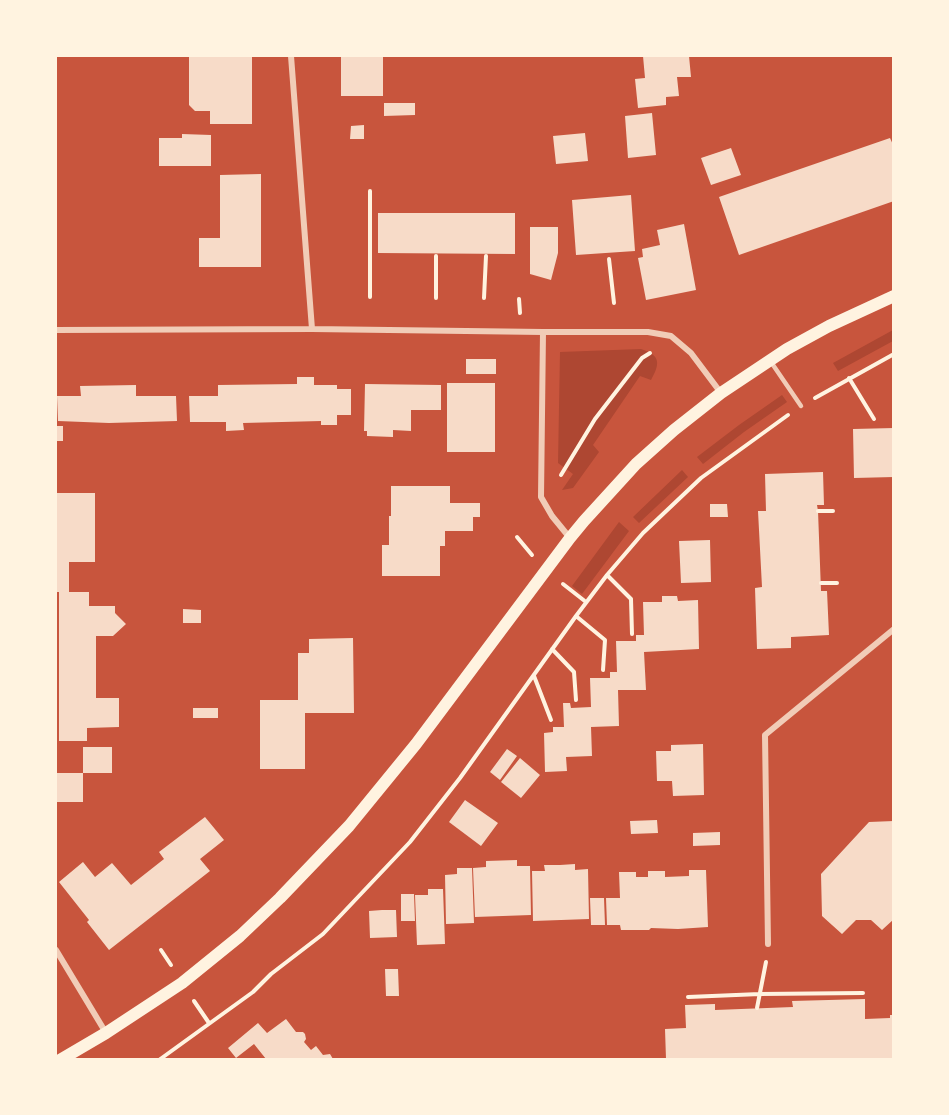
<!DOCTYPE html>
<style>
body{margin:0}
#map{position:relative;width:949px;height:1115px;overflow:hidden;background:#c8553d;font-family:"Varela Round",sans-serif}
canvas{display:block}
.frame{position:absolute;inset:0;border:57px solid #fff3e0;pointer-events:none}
</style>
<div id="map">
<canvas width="949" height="1115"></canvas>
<div class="frame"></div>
</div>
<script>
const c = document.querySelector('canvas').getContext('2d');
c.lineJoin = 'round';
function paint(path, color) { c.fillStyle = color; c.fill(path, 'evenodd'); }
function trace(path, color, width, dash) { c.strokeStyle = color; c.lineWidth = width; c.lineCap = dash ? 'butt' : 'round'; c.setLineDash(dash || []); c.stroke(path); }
const green = new Path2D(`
 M893,330V341L838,371L833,363Z
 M641,349C661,355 660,364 651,380L640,376L593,445L599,452L573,488L562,490L573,474L558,463L560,352Z
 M782,395L787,402L744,432L703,464L697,457L739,425Z
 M682,470L688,477L639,523L633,517Z
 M619,522L629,531L582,594L572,586Z`);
const building = new Path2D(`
 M189,56H252V124H210V111H195L189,105Z
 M341,56H383V96H341Z
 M643,56H689L691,77H677L679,96L666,97V105L638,108L635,79L645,78Z
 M384,103H415V115L384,116Z
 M652,113L656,155L628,158L625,116Z
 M364,125V139H350L351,126Z
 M585,133L588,161L556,164L553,136Z
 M182,134L211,135V166H159V138H182Z
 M890,138L894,147V201L739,255L719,197Z
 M731,148L741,175L711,185L701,158Z
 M261,174V267H199V238H220V175Z
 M631,195L635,251L576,255L572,200Z
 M378,213H515V254L378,253Z
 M684,224L696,290L646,300L638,258L643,257L642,249L660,245L657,230Z
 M530,227H558V253L551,280L530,274Z
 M466,359H496V374H466Z
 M297,377H314V385H337V389H351V415H337V425H321V421L243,423L244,430L226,431V422H190L189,396H218V385L297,384Z
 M447,383H495V452H447Z
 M365,384L441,385V410H411V431L393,430V437L367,436V431H364Z
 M136,385V396H176L177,421L109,423L58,421L57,396H81L80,386Z
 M56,426H63V441H56Z
 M894,428V477L854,478L853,429Z
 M823,472L824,505H817L818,511L821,591H827L829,635L791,637V648L757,649L755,588L762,587L758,511H766L765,474Z
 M391,486H450V503H480V517H473V531H445V546H440V576H382V545H389V516H391Z
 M56,493H95V562H69V592H89V606H115V613L126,624L113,636H96V698H119V727L87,728V741H59V592H56Z
 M710,504H727L728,517H710Z
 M710,540L711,582L681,583L679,541Z
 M662,596H677L678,601L698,600L699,649L644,652L646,690H618L619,726L591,727L592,756L566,757L567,771L545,772L544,733L553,732V727H564L563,703H570L571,708L591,707L590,678H610V672H617L616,641H636V635H644L643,602H662Z
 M183,609L201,610V623H183Z
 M353,638L354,713H305V769H260V700H298V653H309V639Z
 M193,708H218V718H193Z
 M703,744L704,795L673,796L672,781H657L656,751H671V745Z
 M83,747H112V773H83V802H57V773H83Z
 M507,749L517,756L500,780L490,772Z
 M520,758L540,775L521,798L501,782Z
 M465,800L498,823L481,846L449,822Z
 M205,817L224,840L200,859L210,871L109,950L87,922L89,920L59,882L83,862L95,877L112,863L131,885L164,859L159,852Z
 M657,820L658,833L631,834L630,821Z
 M894,821V919L882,930L871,920H856L842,934L822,916L821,874L869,822Z
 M720,832V845L693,846V833Z
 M517,860V866H530L531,915L475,917L473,868L486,867V861Z
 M560,865L575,864V870L588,869L589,919L533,921L532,871H545L544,865Z
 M457,868H472L474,923L446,924L445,875L457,874Z
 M689,870H706L708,927L678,929L651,928L649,930H621L620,925H607L606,898H620L619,872H636V877H648V871H665V877L689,876Z
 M428,889H443L445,944L417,945L415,895H428Z
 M401,894H414L415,921H401Z
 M590,898H604L605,925H591Z
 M382,910H396L397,937L370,938L369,911Z
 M385,969H398L399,996H386Z
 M865,999V1019L890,1018V1015H894V1059H666L665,1029L686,1028L685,1005L715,1004V1010L793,1007L792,1001Z
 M286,1019L296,1032H303L305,1034L306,1039L304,1042L311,1050L316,1046L323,1055L330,1054L333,1059H266L254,1044L236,1058L228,1048L258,1023L267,1033Z`);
const path = new Path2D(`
 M370,191V297
 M609,259L614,303
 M436,298V256
 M484,298L486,256
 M519,299L520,313
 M849,378L874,419
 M815,398L894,354
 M561,475L595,419L642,358L650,353
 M818,511H833
 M517,537L532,555
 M607,575L631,599L632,634
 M821,583H837
 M563,584L586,602
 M576,616L605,640L603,670
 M552,649L574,672L576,700
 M534,676L551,720
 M161,950L171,965
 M688,997L760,994L863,993
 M194,1001L209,1023
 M757,1008L766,962
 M159,1060L253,992L271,974L323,934L410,842L460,778L576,616L607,575L643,533L701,478L788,415`);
const service = new Path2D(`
 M771,362L801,406`);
const minor = new Path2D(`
 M291,56L312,329
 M56,330L312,329L543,332H648L671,336L691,353L721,393
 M543,332L541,497L552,516L570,538
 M768,944L765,735L894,629
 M56,950L106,1033`);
const secondary = new Path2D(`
 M60,1060L106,1033L182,983L240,936L280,898L349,826L416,744L570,538L584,521L636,464L674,430L721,393L787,349L829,326L894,296`);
paint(green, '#ae4732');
paint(building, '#f7dbc8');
trace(path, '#fff3e0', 4);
trace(service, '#f1ccb7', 4.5);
trace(minor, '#f1ccb7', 6);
trace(secondary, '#fff3e0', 12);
</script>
